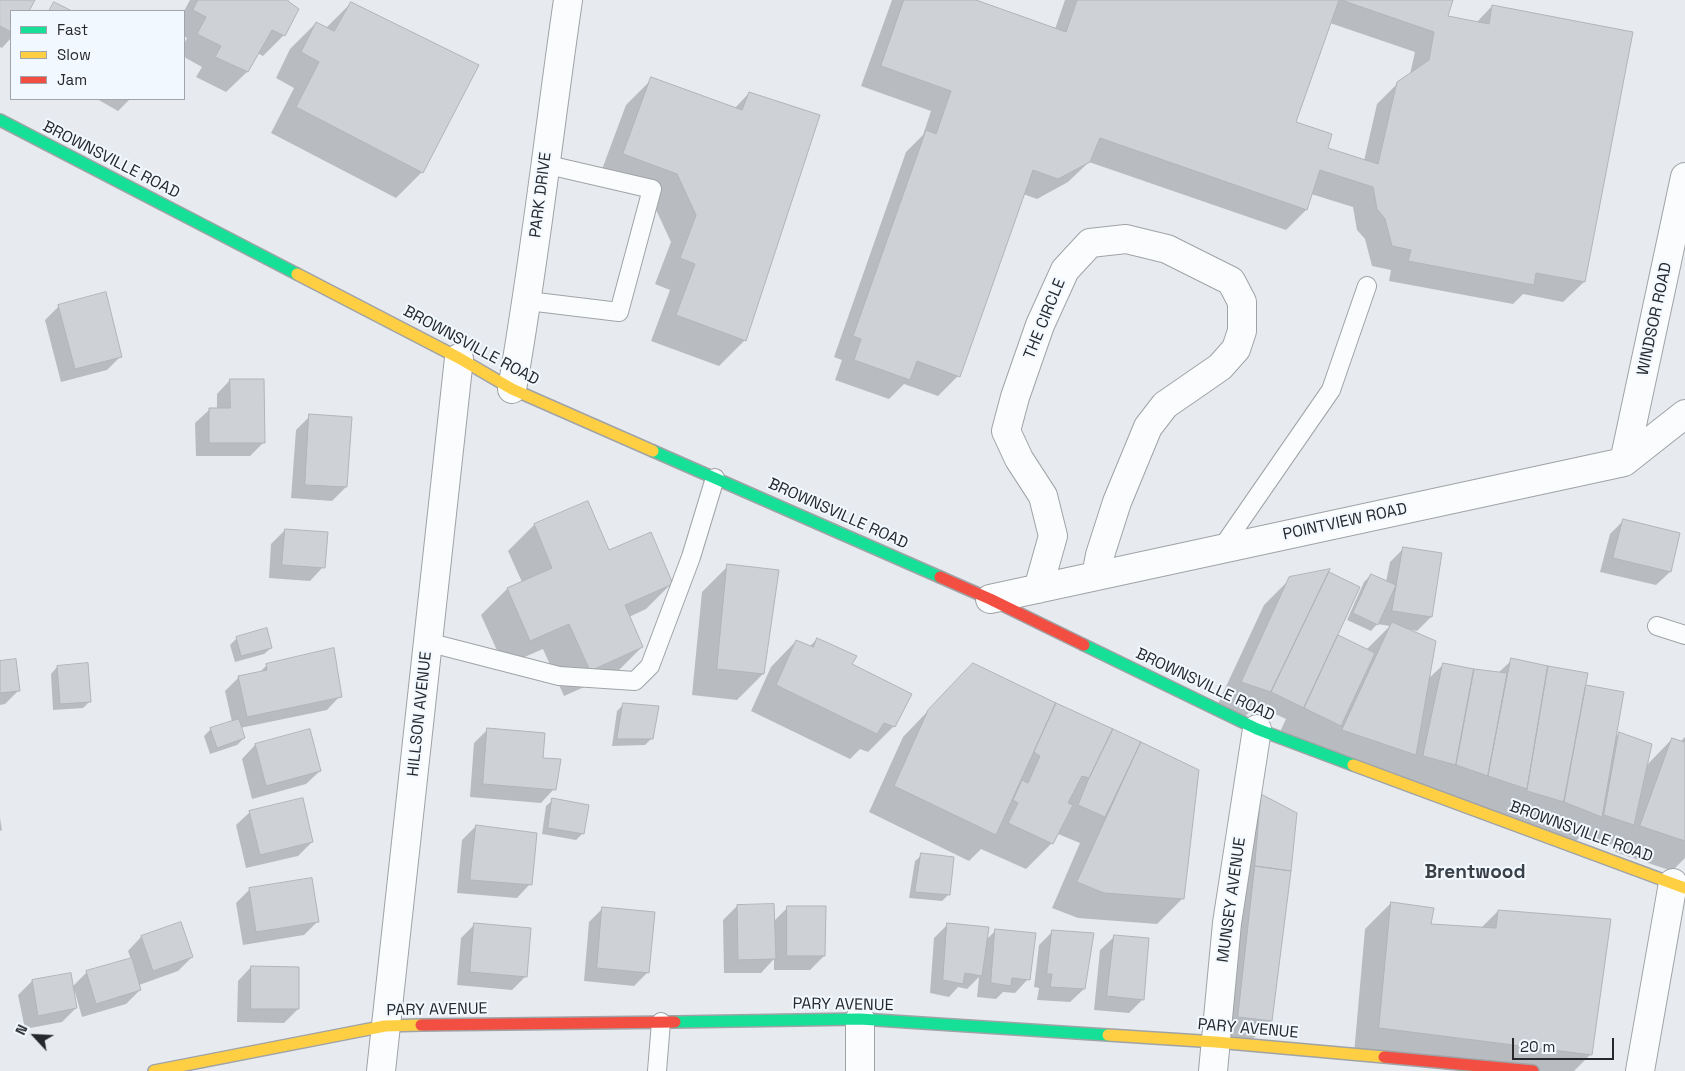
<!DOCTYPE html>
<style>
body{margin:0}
#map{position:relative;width:1685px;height:1071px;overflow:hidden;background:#e7ebf0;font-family:"Space Grotesk",sans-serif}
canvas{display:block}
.legend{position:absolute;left:10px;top:10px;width:175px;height:90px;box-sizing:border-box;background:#f2f8ff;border:1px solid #a0a5ab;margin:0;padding:6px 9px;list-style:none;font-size:15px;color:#26282c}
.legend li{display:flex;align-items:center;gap:10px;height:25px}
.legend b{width:25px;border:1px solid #a0a5ab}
.north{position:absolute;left:10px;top:1011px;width:50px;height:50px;-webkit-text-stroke:4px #f2f8ff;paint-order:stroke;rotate:295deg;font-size:14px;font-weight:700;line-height:20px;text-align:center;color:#26282c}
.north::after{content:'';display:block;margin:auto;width:18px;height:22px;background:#26282c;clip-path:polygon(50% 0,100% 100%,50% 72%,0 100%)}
.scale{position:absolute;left:1512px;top:1038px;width:102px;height:22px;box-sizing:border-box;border:2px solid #26282c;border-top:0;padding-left:6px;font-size:15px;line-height:18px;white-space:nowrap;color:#26282c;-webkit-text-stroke:4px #f2f8ff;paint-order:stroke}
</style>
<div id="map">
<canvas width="1685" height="1071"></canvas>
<ul class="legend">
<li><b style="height:6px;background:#16e098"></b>Fast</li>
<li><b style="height:6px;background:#ffcf43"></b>Slow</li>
<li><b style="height:6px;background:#f24e42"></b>Jam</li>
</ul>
<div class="north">N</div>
<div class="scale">20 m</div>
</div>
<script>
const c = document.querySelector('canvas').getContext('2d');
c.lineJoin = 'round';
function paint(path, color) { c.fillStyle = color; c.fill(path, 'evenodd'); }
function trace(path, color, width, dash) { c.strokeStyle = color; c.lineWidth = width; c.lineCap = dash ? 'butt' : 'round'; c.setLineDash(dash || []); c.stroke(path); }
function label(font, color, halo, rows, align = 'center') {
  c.font = font + ' "Space Grotesk",sans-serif'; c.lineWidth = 4; c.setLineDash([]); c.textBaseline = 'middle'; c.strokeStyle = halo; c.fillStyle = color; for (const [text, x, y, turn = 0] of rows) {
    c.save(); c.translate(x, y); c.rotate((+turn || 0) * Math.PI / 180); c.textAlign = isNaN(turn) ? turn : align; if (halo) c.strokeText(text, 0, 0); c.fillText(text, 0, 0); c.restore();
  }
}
const shadow = new Path2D(`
 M0,0H34L28,11H11V38L2,48L0,47Z
 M190,0H287L284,35L263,56L257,53L247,72L226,92L196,77L202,67L184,57V44L187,38L184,36V11Z
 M892,0H972L1055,29L1065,0H1451L1447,17L1476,23L1492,6L1632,33L1584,282L1563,302L1523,294L1513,304L1389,281L1391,270L1372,266L1365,239L1357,230L1353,207L1311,194L1306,210L1286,230L1089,162L1068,182L1037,199L1023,194L958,376L938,396L904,384L889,399L835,380L842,360L834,357L906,152L923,135L931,111L861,86ZM1330,23L1415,52L1410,74L1398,83L1377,104L1364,161L1326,149L1294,123Z
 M351,3L422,172L396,198L271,133L294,88L276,78L290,49L316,23L326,28Z
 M652,79L734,109L749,93L745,340L719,366L651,341L670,290L655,284L671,242L651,199L598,180L626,105Z
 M97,99H130L118,111Z
 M59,306L121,356L107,370L61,382L45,320Z
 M230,380L264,442L250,456H196L195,423L209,410H217V394Z
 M310,416L346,487L332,501L291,498L296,430Z
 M587,502L609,552L672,583L646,609L629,617L642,647L616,673L564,696L543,649L504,666L481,615L507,589L522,582L508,551L534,525Z
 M1623,521L1670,572L1656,585L1600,572L1610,534Z
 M285,530L323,567L310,581L269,578L271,544Z
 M1404,548L1441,554L1431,617L1417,631L1407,629L1428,679L1444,664L1498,673L1512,660L1587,674L1584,686L1622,693L1614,739L1619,734L1646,766L1672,739L1680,742L1685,737V858L1672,871L1615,852L1620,838L1613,845L1585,836L1586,831L1575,842L1279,734L1286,719L1256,705L1244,718L1216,708L1264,605L1290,579L1327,573L1359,587L1336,636L1366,650L1390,626L1377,624L1371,631L1347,620L1364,582L1371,575L1386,582L1390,562Z
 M728,566L763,674L737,700L692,695L702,592Z
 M237,638L271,648L264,654L235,662L230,645Z
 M817,639L850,665L894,726L868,752L860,749L850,759L751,711L771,667L796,641L809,647Z
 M0,662L19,690L5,704L0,705Z
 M973,664L1198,771L1183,898L1157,924L1078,918L1052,908L1080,843L1058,834L1052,843L1026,869L981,849L969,861L869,812L903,737Z
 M267,665L340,696L327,710L240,728L244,738L237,745L210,754L204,736L211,729L232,722L225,691L239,677L259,673Z
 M57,667L90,701L83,708L53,710L51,674Z
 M624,704L652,738L645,745L612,746L617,711Z
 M488,729L542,759L554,789L541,803L470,797L474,743Z
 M255,745L320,771L306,784L252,799L242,759Z
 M1261,796L1271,1020L1251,1041L1219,1037L1236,821Z
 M553,800L583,833L576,840L542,834L546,806Z
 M250,812L312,842L298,856L246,868L236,825Z
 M0,818L2,830L0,831Z
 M476,826L530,884L517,898L457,893L462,840Z
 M922,855L949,894L942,901L909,898L915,861Z
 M250,889L318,921L304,935L243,945L236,903Z
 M1391,903L1430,925L1481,928L1498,911L1590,1055L1574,1071H1489L1354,1054L1365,929Z
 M737,906L774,921L788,907L824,956L810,970H774V959L761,973H724L723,920Z
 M603,908L648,972L634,986L584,981L589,922Z
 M475,924L525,977L512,990L457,985L461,938Z
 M948,924L986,940L996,930L1028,979L1015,993L1003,992L996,999L977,997L979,977L967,989L958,987L949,997L930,993L934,938Z
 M1053,931L1084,989L1070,1002L1037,1000L1039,988L1034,987L1039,945Z
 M141,937L192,957L178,971L139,985L140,990L126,1004L82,1017L75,992L73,993L76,1008L62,1022L25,1029L18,995L32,981L70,974L72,987L87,972L131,959L128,951Z
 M1114,937L1143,999L1129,1013L1094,1010L1100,950Z
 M251,967L298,1009L284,1023L237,1022L238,981Z`);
const building = new Path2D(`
 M0,0H35L29,11H11V32L0,26Z
 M198,0H288V1L299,9L285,36L272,30L248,72L215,57L221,46L197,34L206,17L193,10Z
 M904,0H976L1066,32L1077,0H1339L1296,122L1332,134L1328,148L1378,164L1397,82L1429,60L1434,32L1341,0H1453L1448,16L1489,24L1492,5L1633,32L1585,282L1536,273L1534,285L1408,261L1411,250L1392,246L1385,219L1377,209L1373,187L1320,170L1307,210L1100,138L1090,162L1058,179L1033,170L960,377L917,361L910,380L854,360L861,339L853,336L926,130L936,134L951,91L881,66Z
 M54,2L72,11H49Z
 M351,2L479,65L423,173L296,107L319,62L301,52L316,22L334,31Z
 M651,77L742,110L749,92L820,115L746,341L676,315L695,264L680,258L696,215L677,174L623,154Z
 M106,292L122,357L75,369L58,305Z
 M230,379H264L265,443H209V408H230Z
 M309,414L352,417L347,487L305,485Z
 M588,501L609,550L651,532L673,584L625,605L643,647L590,671L569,624L530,641L507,588L552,568L534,524Z
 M1623,519L1680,533L1671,572L1613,558Z
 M285,529L328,532L325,568L282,565Z
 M1403,547L1442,553L1432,617L1392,611Z
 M727,564L779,570L764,674L717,669Z
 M1330,569L1271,692L1241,682L1289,577Z
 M1329,572L1360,587L1304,708L1271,692Z
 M1371,574L1396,585L1378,625L1353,613Z
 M1392,622L1436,641L1416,755L1342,730Z
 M267,628L272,648L241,656L236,637Z
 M1338,635L1375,653L1341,726L1304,708Z
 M817,638L857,656L852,664L912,694L895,727L884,723L877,734L776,685L796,640L813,647Z
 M334,648L342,697L247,717L238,676L267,670L266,664Z
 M1511,658L1548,666L1527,789L1488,776Z
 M16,659L20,691L0,693V661Z
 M88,663L91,702L60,704L57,666Z
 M973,663L1056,703L996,835L894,786L928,710Z
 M1443,663L1474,669L1456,765L1423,756Z
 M1548,666L1588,673L1564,802L1527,791Z
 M1474,669L1507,673L1488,776L1456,765Z
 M1586,685L1624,692L1602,817L1564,802Z
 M623,703L659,706L653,739H617Z
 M1056,703L1113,729L1089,778L1082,776L1068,803L1073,805L1053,844L1008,823L1018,803L1013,800L1022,780L1028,783L1040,756L1034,752Z
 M239,719L245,738L217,748L210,728Z
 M487,728L545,733L543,758L561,759L556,790L483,784Z
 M310,729L321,771L266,786L255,744Z
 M1113,729L1141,742L1105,817L1078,805L1089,778Z
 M1619,732L1652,744L1634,825L1604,815Z
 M1672,738L1684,742L1685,739V841L1640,826Z
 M1141,742L1199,770L1184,899L1104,893L1077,882Z
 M1261,794L1297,813L1291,871L1255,866Z
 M303,798L313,842L260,855L249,811Z
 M552,798L589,805L584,834L548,828Z
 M476,825L537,833L532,885L470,880Z
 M921,853L954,857L950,895L915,892Z
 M1255,866L1291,871L1272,1021L1238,1017Z
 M312,878L319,922L256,932L249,888Z
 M1391,902L1434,908L1431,924L1496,928L1498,910L1611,919L1592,1055L1379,1028Z
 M774,904L776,959L738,960L737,905Z
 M787,906H826L825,956H787Z
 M602,907L655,912L649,973L597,968Z
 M181,922L193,957L153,971L141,936Z
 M474,923L531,928L527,977L470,972Z
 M947,923L989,927L982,976L965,973L963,984L943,980Z
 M995,929L1036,933L1030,980L1012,978L1011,986L991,983Z
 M1052,930L1094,933L1085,989L1050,987L1052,974H1047Z
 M1114,935L1149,938L1144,1000L1107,996Z
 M132,958L141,990L96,1004L86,971Z
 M251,966L299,967V1009H251Z
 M71,973L77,1008L38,1016L32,980Z`);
const lane = new Path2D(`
 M528,301L619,312L652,189L544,164
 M1221,549L1331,390L1367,286
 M1657,626L1685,635
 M427,642L559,676L635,681L650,666L691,557L715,478
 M657,1071L661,1022`);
const street = new Path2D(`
 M512,389C535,260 549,130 568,0
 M1624,462L1685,177
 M1038,589L1053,536L1043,496L1019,459L1006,431L1015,397L1040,325L1065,270L1090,243L1126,239L1167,249L1231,281L1242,302V331L1236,349L1220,367L1165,405L1148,427L1117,502L1100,555L1096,576
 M990,599L1624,462L1685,414
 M860,1019V1071
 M381,1071L459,358
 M1213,1071L1227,923L1257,729
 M1640,1071L1673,883`);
const fast = new Path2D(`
 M0,120L297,274
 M653,451L940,577
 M1084,645L1257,729L1353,765
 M675,1022L860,1019L1108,1035`);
const slow = new Path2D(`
 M297,274L459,358L512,389L653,451
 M1353,765L1685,888
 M1108,1035L1216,1042L1384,1057
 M154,1071L385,1026L421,1025`);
const jam = new Path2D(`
 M940,577L990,599L1084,645
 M421,1025L675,1022
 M1384,1057L1533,1071`);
const streetNames = [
 ["BROWNSVILLE ROAD",111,160,27],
 ["PARK DRIVE",541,195,-83],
 ["THE CIRCLE",1045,319,-68],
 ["WINDSOR ROAD",1655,319,-78],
 ["BROWNSVILLE ROAD",471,346,28],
 ["BROWNSVILLE ROAD",838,514,24],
 ["POINTVIEW ROAD",1345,522,-12],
 ["BROWNSVILLE ROAD",1205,685,25],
 ["HILLSON AVENUE",420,714,-84],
 ["BROWNSVILLE ROAD",1581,832,20],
 ["MUNSEY AVENUE",1232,900,-82],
 ["PARY AVENUE",843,1005,1],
 ["PARY AVENUE",437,1010,-1],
 ["PARY AVENUE",1248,1029,5]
];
const quarterNames = [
 ["Brentwood",1475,873]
];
paint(shadow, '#0003');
paint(building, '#ced1d5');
trace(building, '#b1b4b8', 1);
trace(lane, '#a0a3a6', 20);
trace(street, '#a0a3a6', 30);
trace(fast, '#a0a3a6', 14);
trace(slow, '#a0a3a6', 14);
trace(jam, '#a0a3a6', 14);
trace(lane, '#fbfcfd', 18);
trace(street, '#fbfcfd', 28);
trace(fast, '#16e098', 11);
trace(slow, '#ffcf43', 11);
trace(jam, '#f24e42', 11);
label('16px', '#26282c', '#f2f8ff', streetNames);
label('bold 19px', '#3a4047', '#f2f8ff', quarterNames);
</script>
